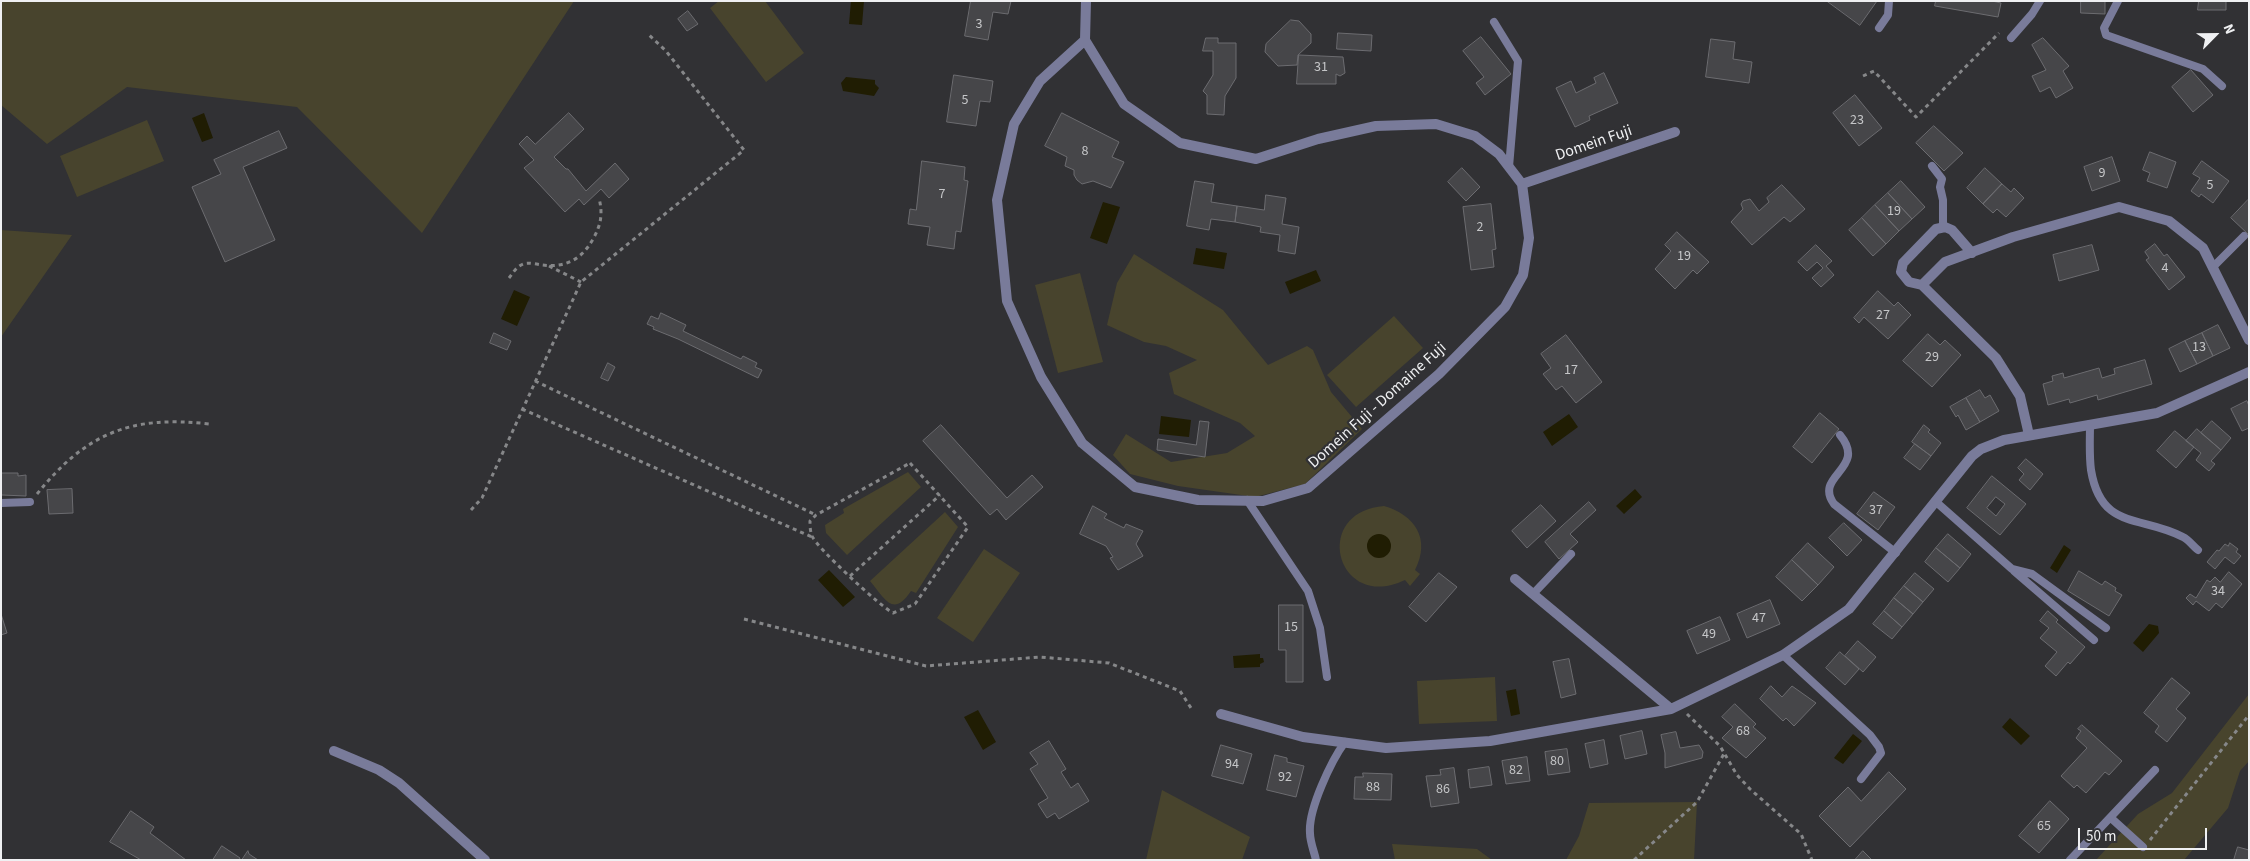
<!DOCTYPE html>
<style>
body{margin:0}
#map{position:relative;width:2250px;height:861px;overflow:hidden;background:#313134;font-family:"Source Sans 3",sans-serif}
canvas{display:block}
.frame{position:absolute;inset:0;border:2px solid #eff0f2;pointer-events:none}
.north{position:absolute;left:2190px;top:10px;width:50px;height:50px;-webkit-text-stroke:4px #313134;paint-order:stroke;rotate:67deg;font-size:14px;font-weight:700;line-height:20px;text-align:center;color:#eff0f2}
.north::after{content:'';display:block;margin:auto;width:18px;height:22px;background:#eff0f2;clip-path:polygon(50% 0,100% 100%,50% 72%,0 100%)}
.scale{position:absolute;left:2078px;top:828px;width:129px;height:22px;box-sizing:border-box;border:2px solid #eff0f2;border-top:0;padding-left:6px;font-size:15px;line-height:18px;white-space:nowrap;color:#eff0f2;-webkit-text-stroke:4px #313134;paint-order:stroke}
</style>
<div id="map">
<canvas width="2250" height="861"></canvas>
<div class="frame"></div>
<div class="north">N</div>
<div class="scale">50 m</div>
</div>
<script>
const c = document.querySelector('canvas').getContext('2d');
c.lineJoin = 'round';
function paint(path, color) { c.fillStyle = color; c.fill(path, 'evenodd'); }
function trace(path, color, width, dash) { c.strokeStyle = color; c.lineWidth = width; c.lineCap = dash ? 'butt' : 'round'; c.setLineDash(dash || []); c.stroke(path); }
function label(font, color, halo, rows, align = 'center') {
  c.font = font + ' "Source Sans 3",sans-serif'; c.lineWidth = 4.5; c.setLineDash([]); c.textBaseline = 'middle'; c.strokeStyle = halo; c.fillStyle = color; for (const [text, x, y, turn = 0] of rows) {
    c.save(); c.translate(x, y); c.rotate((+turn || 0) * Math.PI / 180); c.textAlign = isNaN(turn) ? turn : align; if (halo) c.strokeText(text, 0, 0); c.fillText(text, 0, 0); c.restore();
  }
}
const green = new Path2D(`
 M1,1H574L422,233L297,107L127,87L47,144L1,105Z
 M719,1H765L804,53L766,82L710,8Z
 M147,120L164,161L77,197L60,156Z
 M1,230L72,235L1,337Z
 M1134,254L1223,310L1268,365L1307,346L1313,350L1331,392L1362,429L1305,484L1255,497L1178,486L1130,474L1113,455L1126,434L1171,462L1227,453L1255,436L1240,423L1174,394L1169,373L1197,360L1166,346L1144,342L1107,325L1117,283Z
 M1080,273L1103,362L1058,373L1035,285Z
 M1394,316L1423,348L1356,407L1327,375Z
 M908,472L921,487L847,555L826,533L825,525L844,513L843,509Z
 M1384,506C1415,515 1431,539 1415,570L1420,574L1410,586L1405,580C1337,613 1310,512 1384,506Z
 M945,512L958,527L916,593L911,591C893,618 885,599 870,581Z
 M984,549L1020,573L973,642L937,618Z
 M1495,677L1497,721L1419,724L1417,681Z
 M2249,694V761L2240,771L2228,808L2184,860H2096L2138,814L2172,793Z
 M1162,790L1250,837L1242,860H1146Z
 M1697,802L1694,860H1566L1579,836L1589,803Z
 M1392,844L1477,849L1492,860H1395Z`);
const water = new Path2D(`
 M851,1H864L862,25L849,24Z
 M846,77L875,80V84L879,88L874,96L843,91L841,83Z
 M204,113L213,138L202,142L192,118Z
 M1103,202L1120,207L1107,244L1090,238Z
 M1196,248L1227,253L1224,269L1193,264Z
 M1316,270L1321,281L1290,294L1285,282Z
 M514,290L530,297L517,326L501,319Z
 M1569,414L1578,427L1552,446L1543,432Z
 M1161,416L1191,420L1189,437L1159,434Z
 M1635,489L1642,497L1624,514L1616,506Z
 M1367 546a12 12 0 1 1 24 0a12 12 0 1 1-24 0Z
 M2064,545L2071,550L2057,573L2050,568Z
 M829,570L855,597L843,607L818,580Z
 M2149,624L2158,626L2159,633L2143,652L2133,643Z
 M1260,654V658H1263L1264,662L1260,664V667L1234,668L1233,656Z
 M1516,689L1520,714L1511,716L1506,691Z
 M978,710L996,742L983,750L964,717Z
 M2010,718L2030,736L2021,745L2002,727Z
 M1853,734L1862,741L1843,764L1834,758Z`);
const building = new Path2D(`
 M971,1H1011L1008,14L993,12L988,40L965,36Z
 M1827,1H1877L1860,25Z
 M1936,1H1992L2001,3L1998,17L1935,6Z
 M2081,1H2105V14L2081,13Z
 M2199,1H2226V10H2198Z
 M688,11L698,24L687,31L678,19Z
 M1291,20L1299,21L1311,34V43L1298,55L1297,65L1278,66L1265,52L1266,44Z
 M1338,33L1372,35L1371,51L1337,49Z
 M1481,37L1511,74L1485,95L1476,83L1484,77L1463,51Z
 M1206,38H1218V43H1236V78L1225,96L1224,115L1207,114V95L1203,91L1213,75V51H1203Z
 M2043,38L2069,66L2063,71L2073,88L2056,98L2050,87L2040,92L2032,76L2046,70L2032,45Z
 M1711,39L1735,42L1733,59L1752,62L1749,83L1706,77Z
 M1299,55L1343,57L1345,73L1340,76L1336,74V84H1297Z
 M2191,70L2213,95L2193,112L2172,87Z
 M1604,73L1618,103L1589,116L1590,120L1575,127L1556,88L1571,81L1576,93L1596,83L1594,78Z
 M954,75L993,81L990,102L980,101L976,126L947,122Z
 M1855,95L1882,128L1859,146L1833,113Z
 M569,113L584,129L554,157L566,169H568L586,191L615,163L629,179L609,198L601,189L584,205L579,199L565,212L524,168L534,160L519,144L527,136L535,144Z
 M1062,113L1119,142L1112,157L1124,162L1111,188L1093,181L1082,184L1077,180L1074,175V170L1065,166L1067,157L1045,146Z
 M1934,126L1963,153L1944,171L1916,143Z
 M279,131L287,148L243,167L275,240L225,262L192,187L221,174L214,160Z
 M2150,152L2176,162L2167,188L2147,181L2150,173L2143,170Z
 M2112,157L2120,181L2092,191L2084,167Z
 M922,161L965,167L964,180L968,181L961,232L956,231L954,249L927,245L930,227L908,224L910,209L916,210Z
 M2202,161L2229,181L2213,203L2201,194L2199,197L2191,191L2200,178L2193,174Z
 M1462,168L1480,187L1466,201L1448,182Z
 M1985,168L2002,184L1983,204L1967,188Z
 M1195,181L1214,184L1211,202L1237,206L1235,222L1211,219L1209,230L1187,226Z
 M1901,181L1925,207L1912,219L1888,193Z
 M2002,184L2011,192L2014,188L2024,198L2006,217L1997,209L1993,213L1983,204Z
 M1782,185L1805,209L1790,222L1784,217L1752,245L1731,222L1743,209L1741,204L1743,201L1750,199L1759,211L1769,202L1767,198Z
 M1888,193L1912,219L1899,231L1875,205Z
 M1266,195L1286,198L1282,224L1299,227L1295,254L1278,251L1280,235L1260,232L1261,227L1235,222L1237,206L1264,210Z
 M2248,200L2249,201V235L2231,218Z
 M1491,204L1496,249L1492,250L1494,267L1471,270L1463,207Z
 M1875,205L1899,231L1886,244L1862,218Z
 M1862,218L1886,244L1873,256L1849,230Z
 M1677,232L1709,262L1697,274L1693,270L1675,289L1655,269L1671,251L1665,245Z
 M2155,244L2164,256L2167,254L2185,277L2169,290L2146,260L2149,258L2145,252Z
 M1816,245L1832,261L1826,266L1834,275L1821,287L1812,278L1823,268L1817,262L1807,271L1798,262Z
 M2092,245L2099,270L2059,281L2053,255Z
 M1878,291L1894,306L1898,302L1911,315L1888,339L1864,317L1859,323L1854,318Z
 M661,313L686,325L683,331L741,359L743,356L757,363L755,367L762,370L758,378L678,339L653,329L654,327L647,324L651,316L658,319Z
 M2218,325L2230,348L2213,356L2202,333Z
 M494,333L511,341L507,350L490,343Z
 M2202,333L2213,356L2197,364L2185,341Z
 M1928,334L1940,345L1945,340L1961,355L1932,387L1903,361Z
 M1566,335L1602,382L1576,403L1562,386L1556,390L1543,374L1551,368L1541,354Z
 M2185,341L2197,364L2180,372L2169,349Z
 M2145,360L2152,384L2098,400L2097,395L2070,403L2069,399L2048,405L2043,384L2053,381L2052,376L2063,373L2064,378L2099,368L2102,378L2115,374L2114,369Z
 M608,363L615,367L608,381L601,378Z
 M1980,390L1985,398L1990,395L1999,411L1980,422L1966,398Z
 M1966,398L1980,422L1966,430L1958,415L1956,417L1950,407Z
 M2247,401L2249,406V428L2242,431L2231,409Z
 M1820,413L1839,429L1812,463L1793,447Z
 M1200,421L1209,422L1205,457L1157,450L1158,439L1196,445Z
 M2212,421L2231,438L2221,450L2201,433Z
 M941,425L1007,498L1032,475L1043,487L1006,520L997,509L990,515L923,441Z
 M1924,425L1930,430L1928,432L1941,443L1931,456L1912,442Z
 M2197,429L2221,450L2211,461L2215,464L2209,471L2196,460L2201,453L2186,441Z
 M2175,431L2194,447L2176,468L2157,451Z
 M1915,444L1931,456L1920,470L1904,458Z
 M2026,459L2043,474L2030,490L2019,480L2024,474L2018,468Z
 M1,473H18V476L26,475V496L1,495Z
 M1992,476L2026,504L2000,535L1967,508ZM1996,497L2005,504L1996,516L1987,508Z
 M72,489L73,513L49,514L47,490Z
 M1874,492L1895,507L1878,530L1857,514Z
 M1589,502L1596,510L1570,534L1578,542L1559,559L1545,542Z
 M1541,505L1556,521L1527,548L1512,531Z
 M1093,506L1107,514L1104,518L1124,528L1126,524L1143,531L1136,544L1143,556L1118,570L1110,558L1113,557L1106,546L1080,534Z
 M1844,523L1862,540L1847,556L1829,538Z
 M1948,534L1971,554L1960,568L1936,548Z
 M1808,543L1834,567L1818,585L1792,560Z
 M2230,543L2238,549L2236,552L2241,556L2234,564L2225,557L2215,569L2207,562L2217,550L2219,551L2225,544L2228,546Z
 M1936,548L1960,568L1948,582L1925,562Z
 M1792,560L1818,585L1802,601L1776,577Z
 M2079,571L2102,585L2105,581L2116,588L2115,591L2122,595L2109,616L2068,591Z
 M2229,572L2242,584L2222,608L2216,603L2209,611L2196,601L2193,605L2186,598L2190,594L2196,598L2207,580L2210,582L2215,577L2220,582Z
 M1439,573L1457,587L1426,622L1409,607Z
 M1915,573L1934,589L1923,602L1904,586Z
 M1904,586L1923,602L1913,614L1894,598Z
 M1894,598L1913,614L1902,627L1884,611Z
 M1770,600L1780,624L1747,638L1737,614Z
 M1279,605H1303V682H1286V650H1279Z
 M1884,611L1902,627L1892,639L1873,624Z
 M2048,611L2058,620L2056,622L2085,647L2070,664L2068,662L2056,676L2045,666L2057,652L2040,638L2049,628L2040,621Z
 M1,614L7,633L1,635Z
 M1720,617L1730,640L1697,654L1687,631Z
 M1858,641L1876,657L1863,672L1845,656Z
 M1840,652L1859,669L1845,685L1826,668Z
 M1569,659L1576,694L1561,698L1553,662Z
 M2172,678L2190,693L2176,709L2186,718L2167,742L2155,732L2159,726L2144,713Z
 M1771,686L1782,697L1792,686L1816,703L1794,726L1786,718L1783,721L1760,699Z
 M1735,704L1756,724L1753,727L1766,738L1746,758L1722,738L1733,727L1722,717Z
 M2082,725L2122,761L2109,775L2105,772L2086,793L2077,785L2074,788L2061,776L2087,748L2076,738L2081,731L2078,729Z
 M1642,731L1647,754L1625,759L1620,736Z
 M1676,732L1680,748L1699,745L1703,752L1702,758L1665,768V753L1661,735Z
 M1604,740L1608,764L1590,768L1585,744Z
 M1049,741L1066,769L1061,772L1071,788L1078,783L1089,801L1059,819L1055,813L1047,818L1038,804L1048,798L1030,769L1038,764L1030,753Z
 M1221,745L1252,754L1243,784L1212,776Z
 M1567,749L1570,772L1548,775L1545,752Z
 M1275,755L1287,758V762L1304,766L1296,797L1267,790Z
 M1527,757L1530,781L1506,784L1502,761Z
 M1489,767L1492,785L1470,788L1468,770Z
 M1454,768L1459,803L1431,807L1426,776L1441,775L1440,770Z
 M1889,772L1906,789L1850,847L1819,816L1848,787L1861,801Z
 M1363,773L1392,774L1391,800L1354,799L1355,777H1363Z
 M2050,801L2069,819L2039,853L2019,836Z
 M131,811L154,827L150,833L186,860H141L110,842Z
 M222,846L240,858L239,860H213Z
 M2238,847L2249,850V860H2234Z
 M248,851L249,854L258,860H242Z
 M1863,851L1872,860H1855Z`);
const path = new Path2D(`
 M1863,76L1874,71L1916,117L1999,33
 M549,266L581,282
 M509,278C513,273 516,267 523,264C528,262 536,264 542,265C566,268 582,259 593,239C601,225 603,214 599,198
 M535,381L816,515
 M522,409L812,537
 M910,463L968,527L915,604L893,613C881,607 817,548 812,536C810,531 810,525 810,521L816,515Z
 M37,494C86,433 131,415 209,424
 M471,510L482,498L581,282L744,150L666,51L649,35
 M850,576L940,495
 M744,619L926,666L1040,657L1109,663L1180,691L1191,708
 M1687,714L1720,746L1737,775L1750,789L1801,834L1812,860
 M2150,840L2249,715
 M1634,860L1697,802L1725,752`);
const lane = new Path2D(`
 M2118,1L2104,28L2106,35L2203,69L2222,86
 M1494,22L1518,61L1509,167
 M1879,28L1888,15L1889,1
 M2011,38L2032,14L2040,1
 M1932,166L1942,179L1940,187L1943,200V228
 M2213,267L2244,236
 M2090,424C2090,439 2089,455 2091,470C2101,531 2142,515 2183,537C2189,540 2193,546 2198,550
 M1840,435C1868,469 1813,475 1834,504L1896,553
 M1247,500L1308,591L1320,628L1327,677
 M1935,501L2012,569L2032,574L2106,628
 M1,503L30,502
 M2014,571L2094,640
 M1533,594L1571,554
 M1783,655L1870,735L1879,747L1881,753L1861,779
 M2111,818L2143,847
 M1316,860C1314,851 1310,842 1310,833C1308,810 1331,761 1345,742
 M2070,860L2155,770`);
const street = new Path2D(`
 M1085,40L1040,81L1014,124L997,200L1007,301L1041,377L1082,443L1135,487L1198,500L1263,501L1308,488L1439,374L1505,307L1523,275L1529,238L1522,184L1499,154L1475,136L1436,124L1376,126L1318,139L1256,159L1180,143L1124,104L1085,40L1086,1
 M1522,184L1675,132
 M1972,253L1952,230L1945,227L1936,229L1903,263L1901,272L1909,282L1922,285L1945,262L2013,237L2119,207L2169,221L2203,248L2249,340
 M1922,285L1996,358L2020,396L2029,435
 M1515,579L1671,709
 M1221,714L1303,737L1386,748L1490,741L1671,709L1783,655L1849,609L1972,456L1981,449L2004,440L2157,413L2249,372
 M334,751L379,770L399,783L485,860`);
const numberNames = [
 ["3",979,25],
 ["31",1321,68],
 ["5",965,101],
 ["23",1857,121],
 ["8",1085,152],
 ["9",2102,174],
 ["5",2210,186],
 ["7",942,195],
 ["19",1894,212],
 ["2",1480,228],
 ["19",1684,257],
 ["4",2165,269],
 ["27",1883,316],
 ["13",2199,348],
 ["29",1932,358],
 ["17",1571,371],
 ["37",1876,511],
 ["34",2218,592],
 ["47",1759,619],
 ["15",1291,628],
 ["49",1709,635],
 ["68",1743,732],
 ["80",1557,762],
 ["94",1232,765],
 ["82",1516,771],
 ["92",1285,778],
 ["88",1373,788],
 ["86",1443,790],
 ["65",2044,827]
];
const streetNames = [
 ["Domein Fuji",1594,144,-19],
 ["Domein Fuji - Domaine Fuji",1378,406,-42]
];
paint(green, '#48442d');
paint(water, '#201d03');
paint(building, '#464649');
trace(building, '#6c6c70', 1);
trace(path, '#868789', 3, [4, 4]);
trace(lane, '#797b9a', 8);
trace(street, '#797b9a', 10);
label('14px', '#c5c6c8', null, numberNames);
label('16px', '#eff0f2', '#313134', streetNames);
</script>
